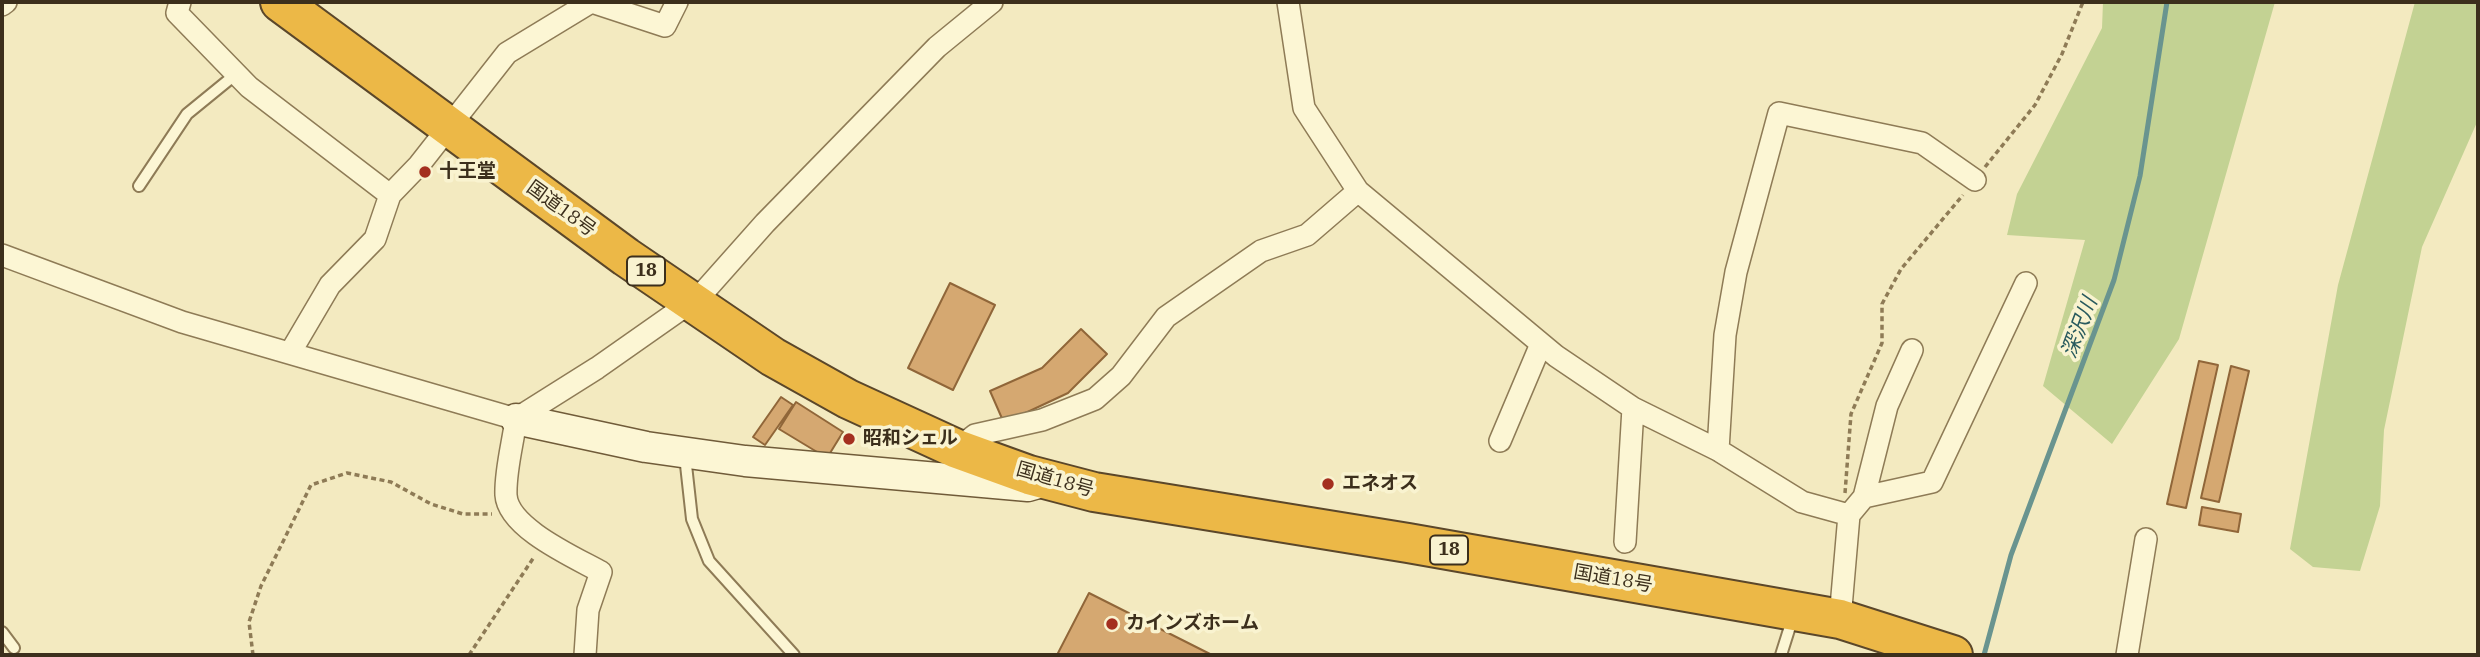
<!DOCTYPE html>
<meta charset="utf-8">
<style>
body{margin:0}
#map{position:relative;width:2480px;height:657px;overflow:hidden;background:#f3eac0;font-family:"IBM Plex Serif",serif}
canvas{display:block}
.frame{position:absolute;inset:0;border:4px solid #3c2f1c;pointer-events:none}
</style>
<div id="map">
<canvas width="2480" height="657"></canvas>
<div class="frame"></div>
</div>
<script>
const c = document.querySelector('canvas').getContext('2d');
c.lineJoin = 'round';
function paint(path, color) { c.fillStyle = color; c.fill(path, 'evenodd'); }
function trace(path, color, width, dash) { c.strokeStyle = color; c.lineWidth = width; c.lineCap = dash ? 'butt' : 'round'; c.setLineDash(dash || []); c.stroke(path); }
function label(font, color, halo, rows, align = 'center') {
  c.font = font + ' "IBM Plex Serif","Noto Sans JP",serif'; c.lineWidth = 7; c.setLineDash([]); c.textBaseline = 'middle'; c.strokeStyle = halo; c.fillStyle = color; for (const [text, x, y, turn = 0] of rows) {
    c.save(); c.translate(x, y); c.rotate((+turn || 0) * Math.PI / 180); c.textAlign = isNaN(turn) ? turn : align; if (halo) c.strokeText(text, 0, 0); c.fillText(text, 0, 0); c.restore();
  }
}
const green = new Path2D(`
 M2103,2H2275L2179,339L2112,444L2043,386L2085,240L2007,235L2017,194L2102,28Z
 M2415,2H2478V120L2422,247L2384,430L2380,506L2360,571L2313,567L2290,549L2338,285Z`);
const stream = new Path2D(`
 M1984,655L2011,555L2114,280L2140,176L2167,2`);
const building = new Path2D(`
 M950,283L995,305L953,390L908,368Z
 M1081,329L1107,354L1068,393L1004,423L990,391L1042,368Z
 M2199,361L2218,365L2186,508L2167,504Z
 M2231,366L2249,371L2219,502L2201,498Z
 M781,397L793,405L765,445L753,437Z
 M796,402L843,432L827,458L779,429Z
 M2202,507L2241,514L2238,532L2199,525Z
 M1089,593L1212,655H1057Z`);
const path = new Path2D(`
 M1985,167L2035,105L2062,54L2083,2
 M1845,493L1851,414L1882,343V304L1901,269L1963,195
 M253,655L249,622L261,586L311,485L347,473L391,482L431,504L463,514H492
 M469,655L534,557`);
const lane = new Path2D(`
 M139,186L187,114L236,74
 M685,456L692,519L709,561L794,655
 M2,632L14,648
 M1781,655L1793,617`);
const street = new Path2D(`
 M180,2L177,13L249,87L390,195
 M592,2L665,26L677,2
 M1288,2L1304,108L1358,191L1556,356L1633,408L1718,450L1802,502L1849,515
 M2,5L6,2
 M2,255L182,322L516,419L597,368L701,295L765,223L937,47L992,2
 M290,353L330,285L375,239L390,195L419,165L507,53L591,2
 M516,419C513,443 505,471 506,495C508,528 574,557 601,572L588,610L585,655
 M1500,441L1541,344
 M957,449L975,435L1042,420L1095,399L1121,376L1166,317L1261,251L1307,235L1358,191
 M1718,450L1725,335L1736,272L1779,113L1922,143L1975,180
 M1864,497L1932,482L2026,283
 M1625,542L1633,408
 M1840,619L1849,515L1864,497L1887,406L1912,350
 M2127,655L2146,539`);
const secondary = new Path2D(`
 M516,419L646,447L745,461L1028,486L1035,484`);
const highway = new Path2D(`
 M280,2L626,257L773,357L848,399L957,449L1029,475L1094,492L1408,543L1840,619L1953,655`);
const markers = [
 [425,172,7,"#a42f1f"],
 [849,439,7,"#a42f1f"],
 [1328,484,7,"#a42f1f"],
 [1112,624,7,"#a42f1f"]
];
const shields = [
 [646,271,38],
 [1449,550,38]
];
const shieldNames = [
 ["18",646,271],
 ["18",1449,550]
];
const poiNames = [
 ["十王堂",439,172],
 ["昭和シェル",863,439],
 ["エネオス",1342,484],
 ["カインズホーム",1126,624]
];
const streetNames = [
 ["国道18号",561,209,36],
 ["国道18号",1055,480,16],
 ["国道18号",1613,579,10]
];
const waterNames = [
 ["深沢川",2080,328,-69]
];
paint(green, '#c3d293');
trace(stream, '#69948f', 5);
paint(building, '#d5a871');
trace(building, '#906639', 2);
trace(lane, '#8e7b56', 14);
trace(street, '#8e7b56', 24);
trace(secondary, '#705b39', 33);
trace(highway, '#5b472a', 42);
trace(path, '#8e7b56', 3.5, [5, 3.5]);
trace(lane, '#fcf6d4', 10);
trace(street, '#fcf6d4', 21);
trace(secondary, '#fcf6d4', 30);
trace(highway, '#ecb847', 38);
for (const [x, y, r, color] of markers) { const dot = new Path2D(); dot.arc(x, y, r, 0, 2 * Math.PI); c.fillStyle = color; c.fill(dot); trace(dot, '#f9f3d0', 2.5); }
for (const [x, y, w] of shields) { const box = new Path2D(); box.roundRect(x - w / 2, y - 14.5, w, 29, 5); c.fillStyle = '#f9f3d0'; c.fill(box); trace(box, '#3c2f1c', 2); }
label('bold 18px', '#3c2f1c', null, shieldNames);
label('bold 19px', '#3c2f1c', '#f9f3d0', poiNames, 'left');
label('19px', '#3c2f1c', '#f9f3d0', streetNames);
label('italic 21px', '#295a5e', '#f9f3d0', waterNames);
</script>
